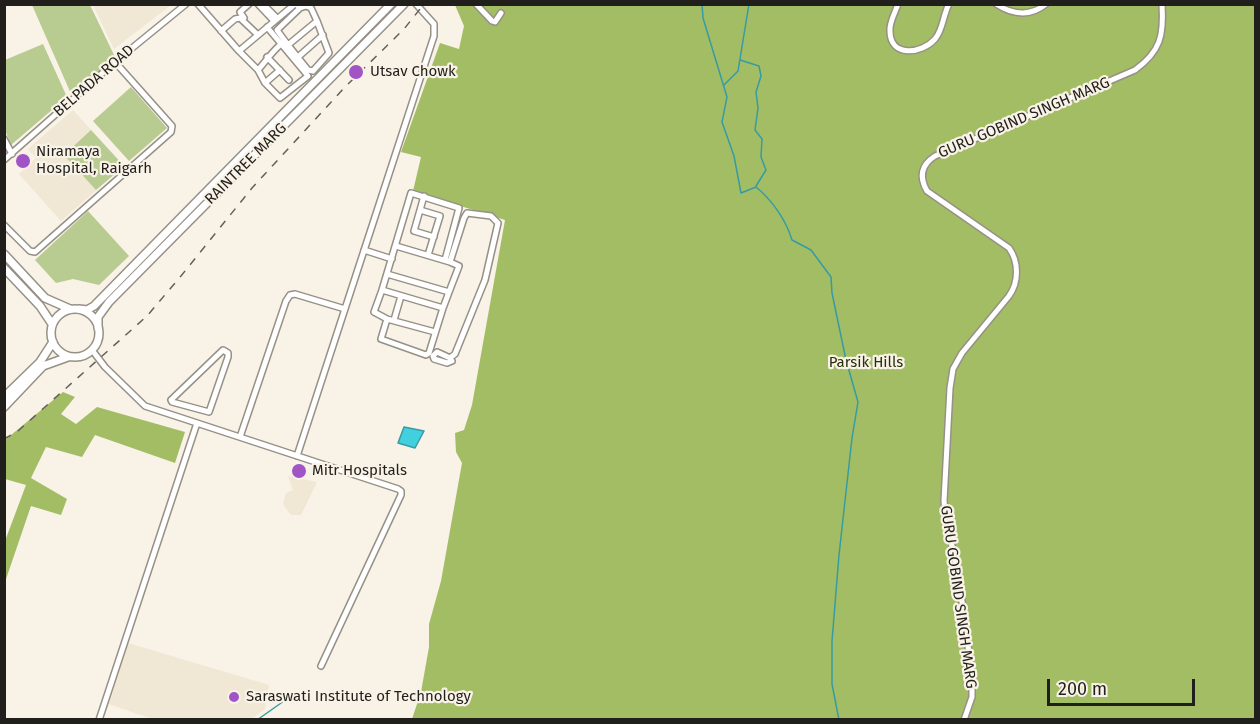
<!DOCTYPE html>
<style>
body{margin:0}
#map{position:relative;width:1260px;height:724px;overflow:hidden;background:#f8f2e7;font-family:"Fira Sans",sans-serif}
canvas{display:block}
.frame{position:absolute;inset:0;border:6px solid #211f1b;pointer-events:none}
.scale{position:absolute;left:1047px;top:679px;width:148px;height:27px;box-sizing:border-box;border:3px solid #211f1b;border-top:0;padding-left:8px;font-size:18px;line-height:21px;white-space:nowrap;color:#211f1b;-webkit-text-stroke:4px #f8f2e7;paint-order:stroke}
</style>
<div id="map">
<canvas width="1260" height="724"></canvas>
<div class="frame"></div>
<div class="scale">200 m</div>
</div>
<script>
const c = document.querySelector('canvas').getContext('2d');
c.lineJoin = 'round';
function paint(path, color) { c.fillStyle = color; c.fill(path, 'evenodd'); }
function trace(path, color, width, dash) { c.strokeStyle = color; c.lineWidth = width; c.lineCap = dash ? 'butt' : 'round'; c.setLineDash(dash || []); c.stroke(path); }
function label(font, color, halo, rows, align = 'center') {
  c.font = font + ' "Fira Sans",sans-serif'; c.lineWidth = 4.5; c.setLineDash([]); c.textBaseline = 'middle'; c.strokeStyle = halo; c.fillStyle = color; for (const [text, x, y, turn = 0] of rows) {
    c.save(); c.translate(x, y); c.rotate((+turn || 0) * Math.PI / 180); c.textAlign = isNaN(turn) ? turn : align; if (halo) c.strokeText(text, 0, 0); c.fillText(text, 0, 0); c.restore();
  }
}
const built = new Path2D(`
 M93,5H171L114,49Z
 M73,110L124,166L61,221L19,174L36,158L28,149Z
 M288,476L317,482L301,515H291L283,504L286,493L293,490Z
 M128,643L269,685L265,709L252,719L155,720L109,704Z`);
const green = new Path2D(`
 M32,5H90L115,57L72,96Z
 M43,44L67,97L11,145L5,130V60Z
 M131,87L167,128L129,161L93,121Z
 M91,130L124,166L96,190L64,155Z
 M88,211L129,256L99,285L73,279L56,283L35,260Z`);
const forest = new Path2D(`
 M455,5H1255V719H412L421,692L429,647V624L441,581L462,463L456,452L455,433L464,430L472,405L505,220L413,191L421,157L401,152L440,43L459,49L464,26Z
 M63,392L75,397L61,414L76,424L97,407L185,432L175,463L95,435L82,457L46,447L31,478L67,499L61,515L31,506L5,582V541L26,485L5,479V440Z`);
const water = new Path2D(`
 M404,427L424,431L415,448L398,443Z`);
const stream = new Path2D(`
 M702,4L703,18L727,97L722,122L734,156L741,193L756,187C772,200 786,220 792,240L811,250L831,277L832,293L846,360L858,402L852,438L839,555L832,641V684L839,720
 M740,60L759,66L761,76L756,92L758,108L755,130L762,139L761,157L766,170L756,186
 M724,85L738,71L749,4
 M257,720L291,696`);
const minor = new Path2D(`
 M198,4L239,51L258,70L265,83L280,98L308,76L267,27
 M258,4L274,21
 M263,4L277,18
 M296,4L300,8L306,6L311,8L317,21L288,45L277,30L300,8
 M476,4L492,21L495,22L501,13
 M898,4C895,13 889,23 890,31C890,58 922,54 935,39C943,30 943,15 949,4
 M996,4C1013,15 1030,17 1046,4
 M244,18L240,12L249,4
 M221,31L235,19L240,18L258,35
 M288,45L308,70L313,71L329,53L317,21
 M239,51L295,4
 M267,57L289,80
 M298,57L323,35
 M258,70C266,61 271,53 280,45
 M265,83L280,70
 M4,139L12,154
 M4,160L115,62L186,4
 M424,196L414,231L434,237
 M420,210L440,216L428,255
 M4,225L30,251L35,252L171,132L172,126L115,62
 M396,246L450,262L464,218L467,213L491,216L498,223L485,280L455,354L450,358L437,352L433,356L434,359L447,363L452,361
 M364,250L392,259
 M387,274L449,292L443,308L382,290L411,193L459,208L445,260
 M382,290L374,312L387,319L435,332
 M449,292L459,266L450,262
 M387,319L381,339L426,355L429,353L443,308
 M394,320L401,296
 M92,350L105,367L145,406L398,489L401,491V495L321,666
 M223,350L228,353V357L209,412L172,402L171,400Z
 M240,437L286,301L290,295L295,294L345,309
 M297,456L434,36V24L416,4
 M99,720L197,423
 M964,720L972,697V675L958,572L946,520L944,501L950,388L953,369L962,353L1009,296C1019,282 1019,262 1009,248L927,191C919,177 921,165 935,156L1135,70C1161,51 1164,35 1162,4`);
const major = new Path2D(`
 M4,254L45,298L70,309
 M4,268L40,306L52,324
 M79,309L87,310L94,306L391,4
 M51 333a24 24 0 1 1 48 0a24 24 0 1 1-48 0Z
 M98,328V317L109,302L404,4
 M4,397L40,362L53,342
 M4,407L43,366L68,357`);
const rail = new Path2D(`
 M4,439L18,431L147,316L181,276L252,188L345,87L404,29L424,4`);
const markers = [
 [356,72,8,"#a054c6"],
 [23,161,8,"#a054c6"],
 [299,471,8,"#a054c6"],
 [234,697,6,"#a054c6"]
];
const poiNames = [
 ["Utsav Chowk",370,72],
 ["Niramaya",36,152],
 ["Hospital, Raigarh",36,169],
 ["Mitr Hospitals",312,471],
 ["Saraswati Institute of Technology",246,697]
];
const streetNames = [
 ["BELPADA ROAD",94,81,-41],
 ["GURU GOBIND SINGH MARG",1024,118,-23],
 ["RAINTREE MARG",246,164,-45],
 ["GURU GOBIND SINGH MARG",958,597,82]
];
const parkNames = [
 ["Parsik Hills",866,363]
];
paint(built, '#f0e7d5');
paint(green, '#b8cb91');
paint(forest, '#a3bd64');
paint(water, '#40d0de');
trace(water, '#379ba4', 1.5);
trace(stream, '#379ba4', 1.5);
trace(minor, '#969086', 8);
trace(major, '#969086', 10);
trace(minor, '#fff', 5);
trace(major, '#fff', 7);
trace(rail, '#635f59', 1.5, [8, 8]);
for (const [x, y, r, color] of markers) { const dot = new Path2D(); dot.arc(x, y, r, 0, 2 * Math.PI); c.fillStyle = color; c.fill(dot); trace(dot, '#f8f2e7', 2); }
label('15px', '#211f1b', '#f8f2e7', poiNames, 'left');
label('15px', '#211f1b', '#f8f2e7', streetNames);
label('15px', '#26300a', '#f8f2e7', parkNames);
</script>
